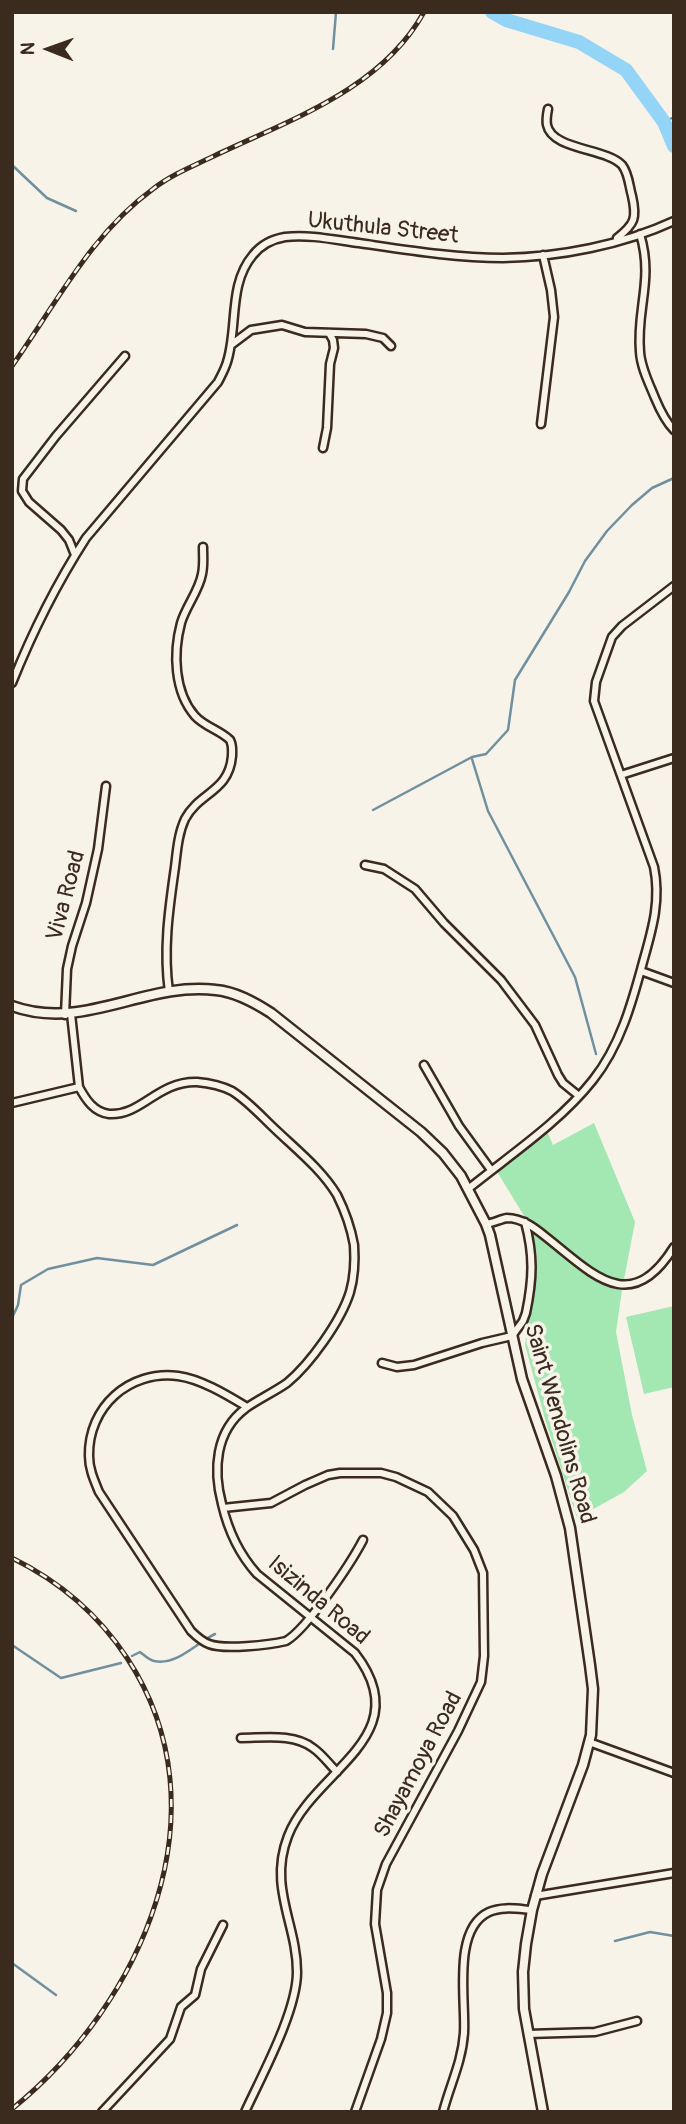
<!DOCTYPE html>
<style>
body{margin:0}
#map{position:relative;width:686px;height:2124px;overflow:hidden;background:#f7f3e8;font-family:Pangolin,sans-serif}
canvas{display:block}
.frame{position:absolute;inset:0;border:14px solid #3b2a1e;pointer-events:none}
.north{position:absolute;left:14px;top:14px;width:70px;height:70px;-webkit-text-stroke:5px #f7f3e8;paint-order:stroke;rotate:271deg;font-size:19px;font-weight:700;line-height:28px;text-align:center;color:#3b2a1e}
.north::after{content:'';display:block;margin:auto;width:24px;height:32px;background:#3b2a1e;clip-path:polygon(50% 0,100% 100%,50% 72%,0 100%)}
</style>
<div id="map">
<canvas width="686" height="2124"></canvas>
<div class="frame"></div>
<div class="north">N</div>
</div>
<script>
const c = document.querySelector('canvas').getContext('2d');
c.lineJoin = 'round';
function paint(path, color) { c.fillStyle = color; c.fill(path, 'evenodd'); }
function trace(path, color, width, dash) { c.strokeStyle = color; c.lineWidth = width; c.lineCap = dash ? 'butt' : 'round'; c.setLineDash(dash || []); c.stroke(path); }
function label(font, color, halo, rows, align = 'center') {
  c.font = font + ' Pangolin,sans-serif'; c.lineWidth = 7; c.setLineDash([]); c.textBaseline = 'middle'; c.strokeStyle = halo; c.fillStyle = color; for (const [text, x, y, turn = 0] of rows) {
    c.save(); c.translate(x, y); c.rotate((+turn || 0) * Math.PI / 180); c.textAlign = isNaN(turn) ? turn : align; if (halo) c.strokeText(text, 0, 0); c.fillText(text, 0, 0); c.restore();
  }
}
const green = new Path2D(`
 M594,1123L635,1222L622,1290L616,1332L632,1415L647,1471L624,1492L577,1518L545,1419L525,1345L537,1256L526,1219L496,1170L547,1131L553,1145Z
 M674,1306V1387L644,1394L626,1317Z`);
const stream = new Path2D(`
 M333,49L336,12
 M664,122L674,117
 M12,165L47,198L76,211
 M472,759L488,811L575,977L596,1054
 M373,810L472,757L486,754L508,730L515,680L569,592L585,561L607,531L632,505L652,488L674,478
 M12,1318L18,1305L21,1285L48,1269L97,1258L153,1265L237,1225
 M12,1645L61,1678L121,1663
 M132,1656L140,1652C144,1655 149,1660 154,1661C177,1666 196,1643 215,1634
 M615,1941L650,1932L674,1936
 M12,1963L56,1995`);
const river = new Path2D(`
 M492,12L506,20L579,42L626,70L664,122L674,146`);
const minor = new Path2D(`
 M548,109C547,114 546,120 547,125C552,150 606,148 622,165C629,174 629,186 632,196C637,218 635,224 617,238
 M640,234C654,280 636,309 640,352C641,368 649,383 655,398C660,410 665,421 674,430
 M231,345L251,330L282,325L305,332L366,334L383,338L391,346
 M541,424L554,317L551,290L543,255
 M323,448L327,428L330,364L334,348L333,340L329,333
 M75,555L69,540L61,530L29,502L22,491L23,479L56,436L125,356
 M12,683C32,633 57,583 86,538L218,382C221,376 225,369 227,362C238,328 228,284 253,255C261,245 273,239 285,237C309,234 336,240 359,243C407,250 455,258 503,258C560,257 622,245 674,221
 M621,775L674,758
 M365,865L384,869L415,889L444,923L501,980L535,1025L558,1075L563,1083L579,1096
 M641,971L674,983
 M169,992C163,949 169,909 175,867C177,851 178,834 185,819C199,792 229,792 232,756C232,750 233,746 230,740C220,730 205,727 195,716C174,692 173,653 181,623C186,606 199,591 202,574C204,565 203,556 203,547
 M71,1014L79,1087C86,1100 94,1112 109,1114C142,1116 157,1081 197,1082C208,1083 222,1086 232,1091C248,1101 262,1117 276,1130C297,1150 322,1170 337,1195C345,1211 351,1228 354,1245C355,1260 354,1278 350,1292C341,1321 310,1364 287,1383C274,1392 259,1399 246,1408C215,1431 213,1470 222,1504C228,1530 239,1554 257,1574L355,1653C420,1737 313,1770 288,1836C268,1887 297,1924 297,1972C297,2011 262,2075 245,2112
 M65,1015L67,969L72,946L86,903L98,849L106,786
 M424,1065L459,1126L491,1170
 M12,1103L79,1087
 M468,1189C510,1155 559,1123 593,1080C620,1046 632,1003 643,962C652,930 661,901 654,867L594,701L596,682L612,637L622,626L674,586
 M486,1224C493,1223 501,1219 507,1218C522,1218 535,1228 546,1237C592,1273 630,1318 674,1247
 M382,1363L397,1367L414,1365L482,1343L512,1336L523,1321L526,1313C533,1279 534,1255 525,1222
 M247,1407C227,1395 201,1379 178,1376C129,1370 88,1407 89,1456C89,1469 94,1480 99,1492L191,1631C196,1636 201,1641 209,1644C224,1650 269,1645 286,1641C307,1629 351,1563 363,1540
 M223,1508L271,1503L305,1485L328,1475L340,1473H381L396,1477L428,1492L453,1516L474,1550L483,1573L484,1656L481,1682L458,1731L386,1864L377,1890L375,1924L387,1993V2013L381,2039L355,2112
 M241,1738C264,1738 294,1733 313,1748C322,1754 329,1764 337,1772
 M589,1742L674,1773
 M535,1896L674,1873
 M528,2034L595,2032L637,2021
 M102,2112L170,2039L181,2007L195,1995L201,1969L223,1925
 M443,2112C450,2085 462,2062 464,2033C466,2000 452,1929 489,1912C502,1906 518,1909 532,1910`);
const tertiary = new Path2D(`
 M12,1006C84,1032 145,981 216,990C236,992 254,1002 271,1013L421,1132L443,1153L461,1176L486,1224L490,1235L522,1379L556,1476L570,1528L590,1665L593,1689L591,1735L583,1765L542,1874L532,1910L526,1944L523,1972L524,2009L543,2112`);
const rail = new Path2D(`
 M12,366C56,304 91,234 153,189C171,175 193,166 214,156C289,120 381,90 424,12
 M12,1558C59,1581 98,1614 127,1658C228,1811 142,2004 12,2109`);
const streetNames = [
 ["Ukuthula Street",383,229,6],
 ["Viva Road",67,896,-75],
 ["Saint Wendolins Road",559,1424,74],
 ["Isizinda Road",318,1601,40],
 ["Shayamoya Road",419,1765,-62]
];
paint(green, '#a3e7b2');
trace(stream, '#7090a0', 2.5);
trace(river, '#94d4f6', 14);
trace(minor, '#3b2a1e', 11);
trace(tertiary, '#3b2a1e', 13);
trace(minor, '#f7f3e8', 6);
trace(tertiary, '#f7f3e8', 8);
trace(rail, '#3b2a1e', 5);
trace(rail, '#f7f3e8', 2.5, [8]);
label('23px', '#3b2a1e', '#f7f3e8', streetNames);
</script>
